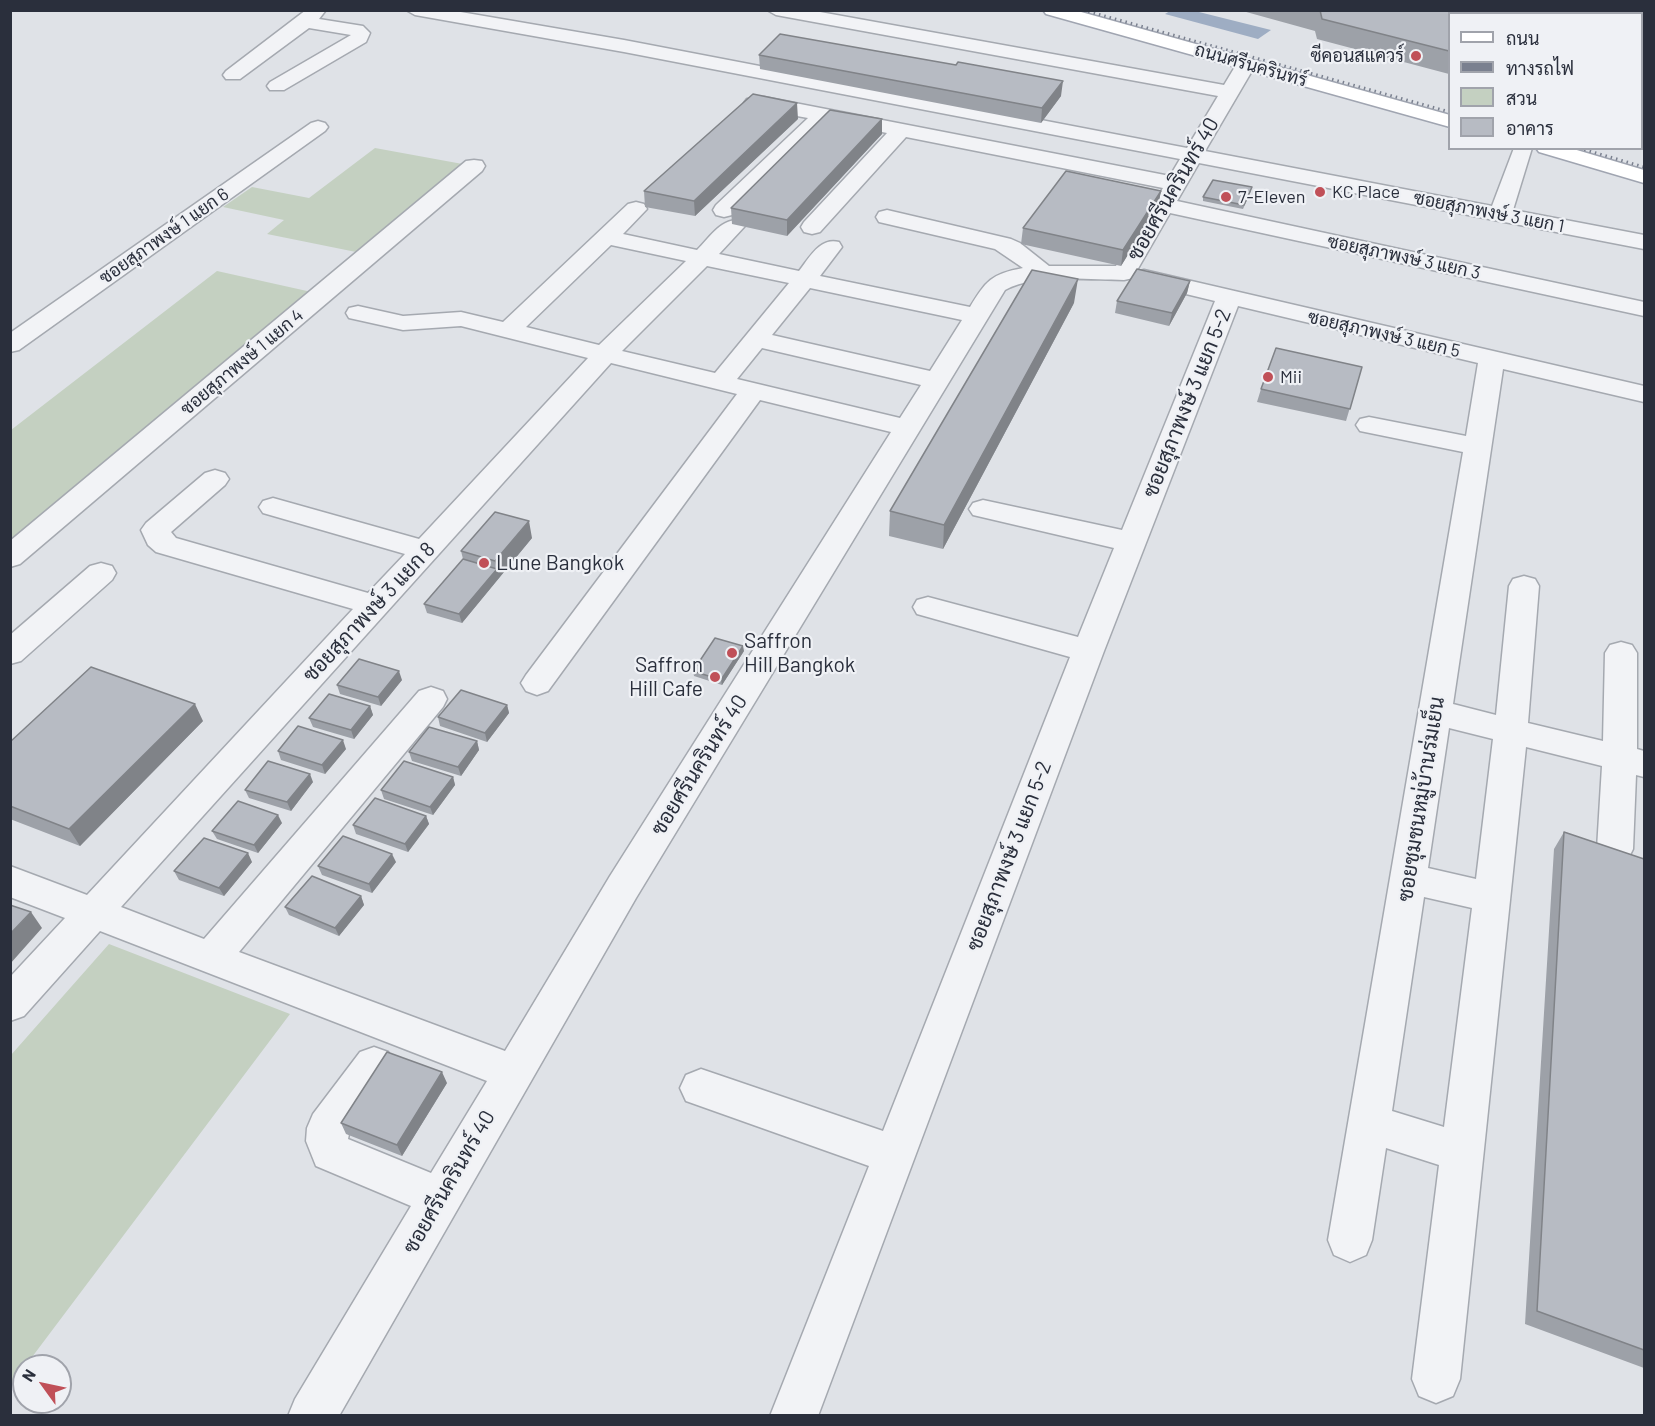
<!DOCTYPE html>
<meta charset="utf-8">
<style>
body{margin:0}
#map{position:relative;width:1655px;height:1426px;overflow:hidden;background:#dfe2e7;font-family:Barlow,Sarabun,sans-serif}
canvas{display:block}
.frame{position:absolute;inset:0;border:12px solid #2a2f3c;pointer-events:none}
.legend{position:absolute;left:1448px;top:12px;width:195px;height:138px;box-sizing:border-box;background:#eff1f5;border:2px solid #a0a3ab;margin:0;padding:8px 10px;list-style:none;font-size:18px;color:#2a2f3c}
.legend li{display:flex;align-items:center;gap:12px;height:30px}
.legend b{width:30px;border:2px solid #a0a3ab}
.north{position:absolute;left:12px;top:1354px;width:60px;height:60px;box-sizing:border-box;background:#eff1f5;border:2px solid #a0a3ab;border-radius:50%;rotate:303deg;font-size:16px;font-weight:700;line-height:24px;text-align:center;color:#2a2f3c}
.north::after{content:'';display:block;margin:auto;width:21px;height:27px;background:#c05058;clip-path:polygon(50% 0,100% 100%,50% 72%,0 100%)}
</style>
<div id="map">
<canvas width="1655" height="1426"></canvas>
<div class="frame"></div>
<ul class="legend">
<li><b style="height:8px;background:#fff"></b>ถนน</li>
<li><b style="height:8px;background:#7a808f"></b>ทางรถไฟ</li>
<li><b style="height:16px;background:#c4d0c1"></b>สวน</li>
<li><b style="height:16px;background:#b7bbc3"></b>อาคาร</li>
</ul>
<div class="north">N</div>
</div>
<script>
const c = document.querySelector('canvas').getContext('2d');
c.lineJoin = 'round';
function paint(path, color) { c.fillStyle = color; c.fill(path, 'evenodd'); }
function trace(path, color, width, dash) { c.strokeStyle = color; c.lineWidth = width; c.lineCap = dash ? 'butt' : 'round'; c.setLineDash(dash || []); c.stroke(path); }
function label(font, color, halo, rows, align = 'center') {
  c.font = font + ' Barlow,Sarabun,sans-serif'; c.lineWidth = 4.5; c.setLineDash([]); c.textBaseline = 'middle'; c.strokeStyle = halo; c.fillStyle = color; for (const [text, x, y, turn = 0] of rows) {
    c.save(); c.translate(x, y); c.rotate((+turn || 0) * Math.PI / 180); c.textAlign = isNaN(turn) ? turn : align; if (halo) c.strokeText(text, 0, 0); c.fillText(text, 0, 0); c.restore();
  }
}
const green = new Path2D(`
 M375,148L468,165L361,253L267,234L284,220L223,207L252,187L309,198Z
 M217,271L316,293L11,549V430Z
 M109,944L290,1014L11,1385V1055Z`);
const water = new Path2D(`
 M1170,11H1195L1271,30L1258,39L1165,14Z`);
const minor = new Path2D(`
 M306,10H326L319,19L363,26L370,33L366,42L284,90H270L267,86L270,82L351,35L309,28L240,79H226L223,75L226,71Z
 M406,10H449L624,40L1187,148L1218,96L776,15L767,10H809L1224,85L1239,60H1253L1256,64L1205,151L1492,206L1514,148H1532L1513,210L1644,235V249L1199,163L1177,201L1644,302V316L1170,213L1136,272L1144,270L1644,386V402L1503,369L1453,704L1496,715L1509,586L1513,579L1524,576L1535,579L1539,586L1528,723L1603,741L1605,653L1610,645L1621,642L1632,645L1637,653V749L1644,751V777L1636,775L1633,849L1628,859L1615,863L1602,859L1597,849L1602,766L1526,747L1460,1379L1453,1396L1436,1403L1419,1396L1412,1379L1439,1165L1386,1148L1372,1240L1366,1255L1350,1262L1334,1255L1328,1240L1463,452L1360,431L1356,425L1360,419L1369,417L1466,436L1478,363L1238,306L1104,651L818,1416H770L869,1166L686,1101L680,1088L686,1075L701,1069L883,1131L1070,657L917,614L913,607L917,600L928,597L1078,637L1114,548L973,515L969,509L973,503L983,500L1122,530L1215,301L1136,282L1133,278L1124,280C1090,280 1035,273 1005,290L636,898L339,1416H288L295,1399L411,1206L316,1166L306,1141L307,1128L313,1114L360,1052L374,1047L388,1052L394,1065L388,1078L349,1134L348,1139L431,1173L487,1081L100,931L24,1016L10,1021V977L65,918L10,897V866L87,895L353,609L156,552L148,545L141,530L146,523L205,473L215,470L225,473L229,479L225,485L171,532L176,538L368,593L405,554L263,513L259,507L263,501L273,498L419,539L588,358L461,326L403,330L349,318L346,313L349,308L358,306L403,316L461,312L503,322L628,204L636,202L644,204L647,209L623,234L697,250C710,237 723,216 742,221L745,226L719,254L799,271C810,257 820,237 839,242L842,247L820,276L970,307C986,281 991,274 1023,268L995,249L879,222L876,217L879,212L887,210L1011,239L1020,243L1049,266H1116L1163,188L906,137L820,232L812,234L804,232L801,227L804,222L887,133L827,121L732,215L724,217L716,215L713,210L716,205L808,118L747,107L744,103L747,99L764,97L1170,176L1180,159L624,52L415,15ZM611,245L686,261L599,345L526,327ZM707,266L789,283L715,373L622,351ZM810,288L962,320L930,371L772,335ZM762,348L921,385L900,418L737,379ZM611,363L737,394L526,675L521,683L526,691L537,695L548,691L760,400L891,432L610,876L505,1051L239,952L443,707L447,699L443,691L431,687L419,691L204,939L121,907ZM1449,728L1493,739L1476,879L1428,868ZM1424,897L1472,908L1444,1127L1392,1111Z
 M318,121L325,123L328,127L325,131L19,350L10,352V333L311,123Z
 M474,160L482,161L485,166L482,171L20,564L10,567V541L466,161Z
 M101,563L112,566L116,573L112,580L21,661L10,664V635L90,566Z`);
const major = new Path2D(`
 M1043,10H1074L1450,115V127L1046,14Z
 M1536,148H1570L1644,170V183L1539,152Z`);
const rail = new Path2D(`
 M1083,10L1450,112
 M1579,148L1644,167`);
const wall = new Path2D(`
 M1239,10H1644V125L1641,124V14H1449V74L1317,39L1315,31Z
 M759,55L1061,96L1041,123L760,69Z
 M798,119L695,216L645,207L644,191Z
 M882,119V134L787,236L732,224L731,208Z
 M1161,191L1158,206L1121,266L1021,244L1023,228Z
 M1251,191L1243,209L1203,201V197Z
 M1190,281L1187,293L1169,326L1115,313L1117,301Z
 M1074,303L943,549L889,536L890,511Z
 M1362,367L1346,421L1257,402L1261,389Z
 M532,538L462,623L427,613L424,604L463,559L461,551Z
 M744,651L722,685L694,676L693,671Z
 M402,680L381,706L340,694L337,685Z
 M507,705L509,713L487,742L440,726L438,717Z
 M370,706L373,715L354,739L313,727L309,718Z
 M203,721L80,846L10,819V742Z
 M477,741L479,750L461,776L412,761L409,752Z
 M346,749L325,774L281,760L278,751Z
 M453,777L455,785L433,815L384,799L381,790Z
 M313,782L291,811L249,798L245,790Z
 M426,816L429,824L408,852L356,834L353,825Z
 M282,823L258,853L217,839L212,831Z
 M1564,832L1644,859V1368L1525,1324L1554,849Z
 M252,862L224,896L179,880L174,871Z
 M396,862L372,893L322,875L318,866Z
 M361,896L364,905L339,936L289,915L285,907Z
 M447,1083L402,1156L346,1134L341,1123Z`);
const shadedWall = new Path2D(`
 M1063,81L1061,96L1041,123L1042,108Z
 M797,103L798,119L695,216L694,201Z
 M882,119V134L787,236V220Z
 M1161,191L1158,206L1121,266L1123,250Z
 M1078,279L1074,303L943,549L944,525Z
 M1190,281L1187,293L1169,326L1172,313Z
 M529,521L532,538L462,623L459,614L497,569L495,561Z
 M743,646L744,651L722,685L721,680Z
 M399,671L402,680L381,706L378,697Z
 M195,704L203,721L80,846L69,829Z
 M507,705L509,713L487,742L485,733Z
 M370,706L373,715L354,739L351,730Z
 M343,740L346,749L325,774L322,765Z
 M477,741L479,750L461,776L458,767Z
 M310,774L313,782L291,811L287,802Z
 M453,777L455,785L433,815L430,807Z
 M278,815L282,823L258,853L254,845Z
 M426,816L429,824L408,852L405,844Z
 M248,853L252,862L224,896L219,888Z
 M392,854L396,862L372,893L369,884Z
 M361,896L364,905L339,936L335,928Z
 M31,912L42,928L10,964V934Z
 M442,1072L447,1083L402,1156L397,1145Z`);
const building = new Path2D(`
 M1320,10H1644V101L1641,100V14H1449V51L1322,19Z
 M780,34L956,65L958,62L1063,81L1042,108L759,55Z
 M753,94L797,103L694,201L644,191Z
 M830,110L882,119L787,220L731,208Z
 M1066,171L1161,191L1123,250L1023,228Z
 M1213,180L1252,187L1244,205L1203,197Z
 M1137,269L1190,281L1172,313L1117,301Z
 M1032,270L1078,279L944,525L890,511Z
 M1276,348L1362,367L1350,409L1261,389Z
 M495,512L529,521L495,561L461,551Z
 M463,559L497,569L459,614L424,604Z
 M715,638L743,646L721,680L693,671Z
 M359,659L399,671L378,697L337,685Z
 M91,667L195,704L69,829L10,806V742Z
 M461,690L507,705L485,733L438,717Z
 M329,694L370,706L351,730L309,718Z
 M298,726L343,740L322,765L278,751Z
 M429,727L477,741L458,767L409,752Z
 M268,761L310,774L287,802L245,790Z
 M404,761L453,777L430,807L381,790Z
 M375,798L426,816L405,844L353,825Z
 M238,801L278,815L254,845L212,831Z
 M1564,832L1644,859V1350L1537,1311Z
 M343,836L392,854L369,884L318,866Z
 M204,838L248,853L219,888L174,871Z
 M312,876L361,896L335,928L285,907Z
 M10,905L31,912L10,934Z
 M387,1052L442,1072L397,1145L341,1123Z`);
const markers = [
 [1416,56,6,"#c05058"],
 [1320,192,6,"#c05058"],
 [1226,197,6,"#c05058"],
 [1268,377,6,"#c05058"],
 [484,563,6,"#c05058"],
 [732,653,6,"#c05058"],
 [715,677,6,"#c05058"]
];
const farPoinames = [
 ["ซีคอนสแควร์",1404,56,"right"],
 ["KC Place",1332,192],
 ["7-Eleven",1238,197],
 ["Mii",1280,377]
];
const farStreetnames = [
 ["ถนนศรีนครินทร์",1251,65,16],
 ["ซอยสุภาพงษ์ 3 แยก 1",1489,212,11],
 ["ซอยสุภาพงษ์ 1 แยก 6",164,236,-35],
 ["ซอยสุภาพงษ์ 3 แยก 3",1404,257,12],
 ["ซอยสุภาพงษ์ 3 แยก 5",1384,334,13],
 ["ซอยสุภาพงษ์ 1 แยก 4",242,362,-40]
];
const streetNames = [
 ["ซอยศรีนครินทร์ 40",1173,189,-60],
 ["ซอยสุภาพงษ์ 3 แยก 5-2",1187,403,-68],
 ["ซอยสุภาพงษ์ 3 แยก 8",369,612,-47],
 ["ซอยศรีนครินทร์ 40",699,765,-58],
 ["ซอยชุมชนหมู่บ้านร่มเย็น",1421,799,-81],
 ["ซอยสุภาพงษ์ 3 แยก 5-2",1009,856,-69],
 ["ซอยศรีนครินทร์ 40",449,1182,-60]
];
const poiNames = [
 ["Lune Bangkok",496,563],
 ["Saffron",744,641],
 ["Hill Bangkok",744,665],
 ["Saffron",703,665,"right"],
 ["Hill Cafe",703,689,"right"]
];
paint(green, '#c4d0c1');
paint(water, '#9eadc3');
trace(minor, '#a5a9b0', 3);
trace(major, '#a0a5b1', 3);
paint(minor, '#f2f3f6');
paint(major, '#fff');
trace(rail, '#7a808f', 3, [1.5, 4]);
paint(wall, '#9da1a8');
paint(shadedWall, '#808388');
paint(building, '#b7bbc3');
trace(building, '#808388', 1.5);
for (const [x, y, r, color] of markers) { const dot = new Path2D(); dot.arc(x, y, r, 0, 2 * Math.PI); c.fillStyle = color; c.fill(dot); trace(dot, '#eff1f5', 2); }
label('18px', '#2a2f3c', '#eff1f5', farPoinames, 'left');
label('18px', '#2a2f3c', '#eff1f5', farStreetnames);
label('21px', '#2a2f3c', '#eff1f5', streetNames);
label('21px', '#2a2f3c', '#eff1f5', poiNames, 'left');
</script>
